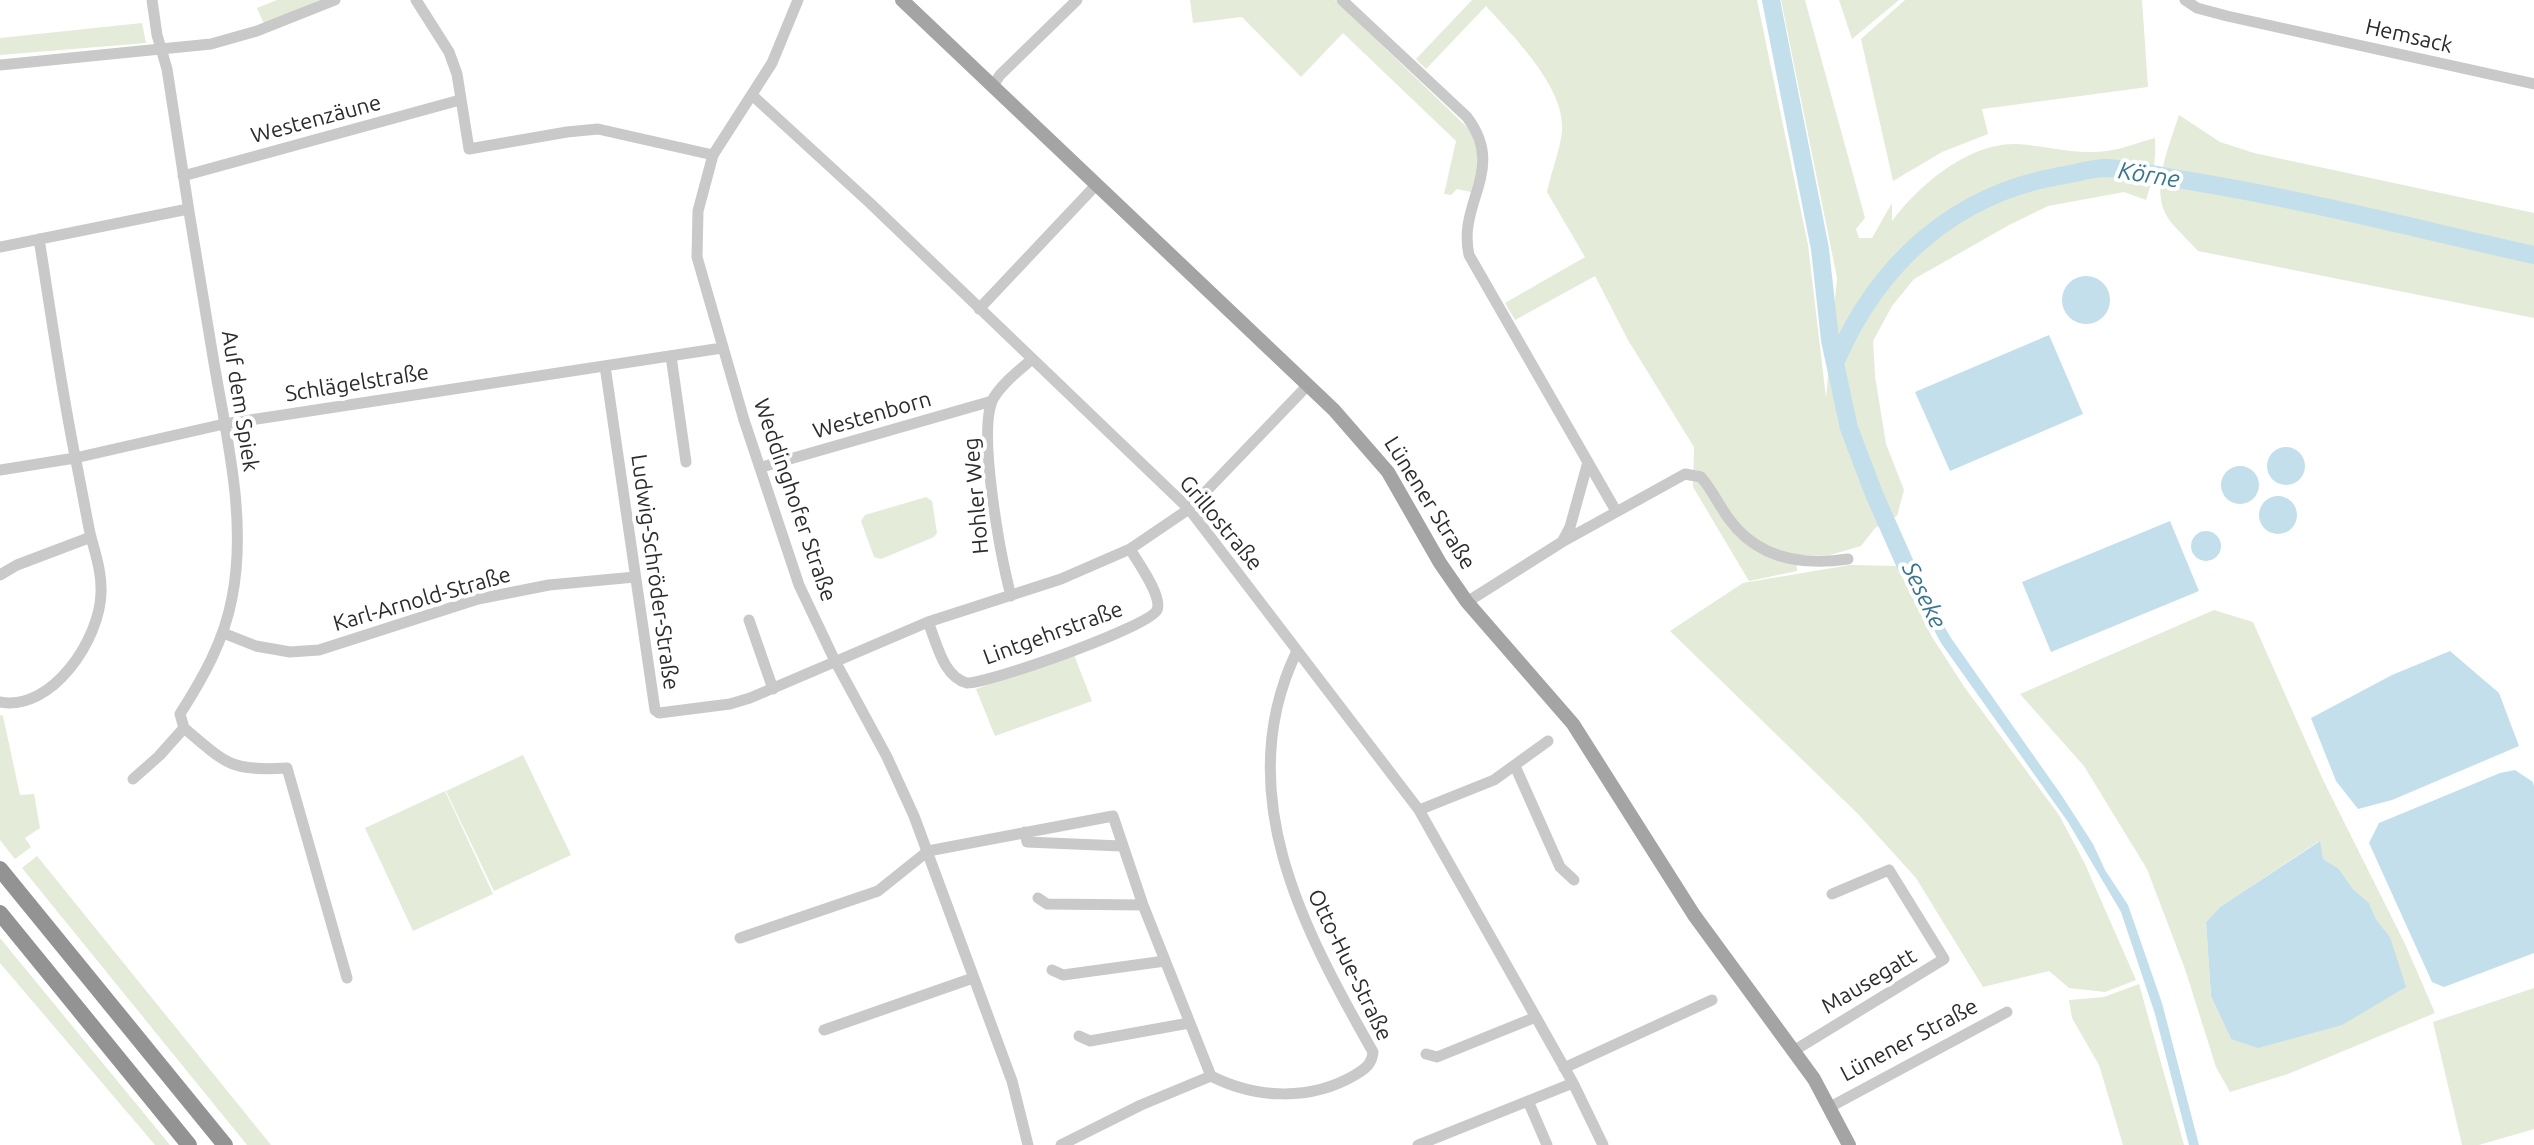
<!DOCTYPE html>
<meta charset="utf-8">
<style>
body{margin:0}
canvas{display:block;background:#fff}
</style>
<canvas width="2534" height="1145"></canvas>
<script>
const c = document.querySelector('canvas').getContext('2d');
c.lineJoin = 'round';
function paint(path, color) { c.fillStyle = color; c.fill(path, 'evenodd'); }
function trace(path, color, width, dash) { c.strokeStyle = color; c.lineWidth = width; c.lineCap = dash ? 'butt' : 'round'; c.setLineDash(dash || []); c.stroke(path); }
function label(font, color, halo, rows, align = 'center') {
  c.font = font + ' Ubuntu,sans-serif'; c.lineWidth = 8; c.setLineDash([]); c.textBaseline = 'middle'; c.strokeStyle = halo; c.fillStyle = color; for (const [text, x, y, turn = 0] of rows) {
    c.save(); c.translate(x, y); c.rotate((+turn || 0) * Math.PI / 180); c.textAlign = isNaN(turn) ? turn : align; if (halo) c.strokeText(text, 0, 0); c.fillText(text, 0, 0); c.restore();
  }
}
const green = new Path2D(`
 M277,0H319L264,24L257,8Z
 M1190,0H1335L1470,130C1481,156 1478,165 1471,192L1457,189L1451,195L1444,194L1456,141L1343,33L1301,77L1242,17L1193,23Z
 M1472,0H1757L1808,245L1826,398L1837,278L1781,0H1805L1865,218L1856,229L1859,238H1872L1892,203V221C1918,186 1968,143 2015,144C2042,145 2068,153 2095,152C2115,152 2136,143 2155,138C2156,161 2153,178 2146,200L2124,192L2048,206L2009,225L1914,279L1892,306L1873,341L1875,376L1886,444L1904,490L1897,516L1875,528L1861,546L1830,555H1796L1797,571L1749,581L1693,487L1694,447L1628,340L1595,276L1515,320L1505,303L1585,257L1547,192C1551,172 1560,151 1562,131C1566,88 1513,36 1486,6L1426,69L1416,59Z
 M1839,0H1899L1852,39Z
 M1905,0H2142L2148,87L1982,109L1988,134L1942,152L1893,181L1861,39Z
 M142,23L146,43L0,55V38Z
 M2179,115L2220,142L2254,153L2534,213V318L2198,251C2189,240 2176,230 2168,218C2149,190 2170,144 2179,115Z
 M926,497L932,501L937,533L934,537L881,559L874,557L861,521L865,515Z
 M1850,565L1897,566L1932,637L1965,688L2059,815L2085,864L2136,980L2105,992L2069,988L2049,971L1983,987L1916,878L1858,814L1670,631L1743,583Z
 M2214,610L2253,622L2323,780L2406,946L2435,1013L2288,1074L2230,1092L2216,1067L2185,969L2147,869L2084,766L2020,694ZM2319,841L2323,859L2339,869L2353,889L2369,903L2376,919L2390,937L2231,1039L2211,996L2206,922L2220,907Z
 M1074,655L1092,701L995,736L976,689Z
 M0,715L3,716L20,795L34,794L40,828L25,838L31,847L15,859L0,840Z
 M523,755L571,855L494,891L446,791Z
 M445,791L493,894L413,931L365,828Z
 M37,856L271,1145H247L22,868Z
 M0,938L170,1145H155L0,963Z
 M2139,984L2184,1145H2123L2099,1065L2072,1018L2069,1000L2104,997Z
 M2534,988V1129L2479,1145H2462L2433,1022Z`);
const water = new Path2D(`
 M2062 300a24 24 0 1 1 48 0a24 24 0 1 1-48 0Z
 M2049,335L2083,414L1950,471L1915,392Z
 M2267 466a19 19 0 1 1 38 0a19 19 0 1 1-38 0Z
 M2221 485a19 19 0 1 1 38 0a19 19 0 1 1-38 0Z
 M2259 515a19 19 0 1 1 38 0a19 19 0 1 1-38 0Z
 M2170,521L2199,591L2051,652L2022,582Z
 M2191 546a15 15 0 1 1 30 0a15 15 0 1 1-30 0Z
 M1903,543L1912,571L1951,638L2062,796L2093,844L2105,870L2128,905L2162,1003L2199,1145H2189L2155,1014L2121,912L2068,822L1941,643L1911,587L1895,547Z
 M2450,651L2499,693L2519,746L2392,800L2358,809L2336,781L2311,718L2392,675Z
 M2515,770L2533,782L2534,787V953L2444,987L2432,982L2369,843L2379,823L2500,773Z
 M2320,841L2323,859L2339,869L2353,889L2369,903L2376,919L2390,937L2406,987L2342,1025L2258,1048L2231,1039L2211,996L2206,922L2220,907Z`);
const river = new Path2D(`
 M1771,0L1820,249L1830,340L1849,428L1874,494L1906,566
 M1836,361C1878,264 1953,195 2059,176C2074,174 2091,168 2106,168C2136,169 2167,178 2196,182C2310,201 2422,230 2534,255`);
const minor = new Path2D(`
 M152,0L157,35L167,69C181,163 196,257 212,351C225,432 248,517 232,598C224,641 203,678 180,714L184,728
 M416,0L449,52L457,74L469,149L567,132L598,129L713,155
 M798,0L772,63L713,155L698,211L697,257L744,420L799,585L835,661L887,757L914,816L1012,1081L1028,1145
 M1342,0L1467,117C1507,170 1457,202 1469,255L1616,511
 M2185,0L2197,8L2227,16L2534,84
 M0,65L211,44L257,31L335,0
 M992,87L1000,75L1077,0
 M752,95L871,204L1189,509L1419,810L1573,1083L1603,1145
 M183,176L460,100
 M0,247L188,209
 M979,309L1097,184
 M671,356L686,462
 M605,366L655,710L659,713L730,704L750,698L928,622L1061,579L1130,549L1189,509L1308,385
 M762,467L992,401
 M0,470L75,458L224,424L722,348
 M1562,542L1570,527L1588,462
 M0,575L17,565L91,537
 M1011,596C1001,558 977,432 993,399C1002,383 1019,371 1032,359
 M1467,602L1562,542L1685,474L1701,477C1712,490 1719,505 1729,519C1758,559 1802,566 1848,559
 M749,620L773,689
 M928,622C937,643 943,677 967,683C990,683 1149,627 1157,610C1163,596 1137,561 1130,549
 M223,633L256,646L290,652L319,650L478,599L549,585L635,577
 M0,702C52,712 100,639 101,593C102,572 95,553 90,533C85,509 81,485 76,461C61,388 51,313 39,239
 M184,728C226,763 230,772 287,768L347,978
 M1515,766L1560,867L1574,880
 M133,779L159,756L184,728
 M1419,810L1494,780L1548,741
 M1025,832L1027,842L1121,846
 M1038,898L1047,904L1143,905
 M740,938L878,891L928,851L1113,816L1143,905L1211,1076
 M1052,970L1063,975L1165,961
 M824,1030L973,978
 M1079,1036L1090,1041L1189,1023
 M1795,1050L1944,959L1889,870L1832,894
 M1426,1054L1437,1057L1536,1017
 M1564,1068L1712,1000
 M1528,1101L1547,1145
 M1830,1107L2007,1012
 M1061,1145L1141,1105L1211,1076C1256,1099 1311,1101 1355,1075C1365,1069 1372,1064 1373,1052C1303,929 1229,791 1297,651
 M1418,1145L1573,1083`);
const major = new Path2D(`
 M902,0L1334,410L1388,472L1440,563L1467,602L1573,724L1694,915L1814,1079L1849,1145`);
const highway = new Path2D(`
 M0,869L225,1145
 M0,913L189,1145`);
const streetNames = [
 ["Hemsack",2409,36,13],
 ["Westenzäune",316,119,-15],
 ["Schlägelstraße",357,383,-9],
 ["Auf dem Spiek",240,401,81],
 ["Westenborn",872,415,-16],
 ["Hohler Weg",976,496,-95],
 ["Weddinghofer Straße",795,500,71],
 ["Lünener Straße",1430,503,58],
 ["Grillostraße",1221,523,50],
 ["Ludwig-Schröder-Straße",655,572,82],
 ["Karl-Arnold-Straße",422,599,-16],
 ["Lintgehrstraße",1053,633,-20],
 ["Otto-Hue-Straße",1350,965,64],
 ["Mausegatt",1869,981,-31],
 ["Lünener Straße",1909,1040,-28]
];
const waterNames = [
 ["Körne",2149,175,9],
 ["Seseke",1924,595,64]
];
paint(green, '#e4ebd8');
paint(water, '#c3dfec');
trace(river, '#c3dfec', 18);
trace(minor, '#c9c9c9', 11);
trace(major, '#a4a4a4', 14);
trace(highway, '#939393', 16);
label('22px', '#2c2c2c', '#fff', streetNames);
label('italic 24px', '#387690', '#fff', waterNames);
</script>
